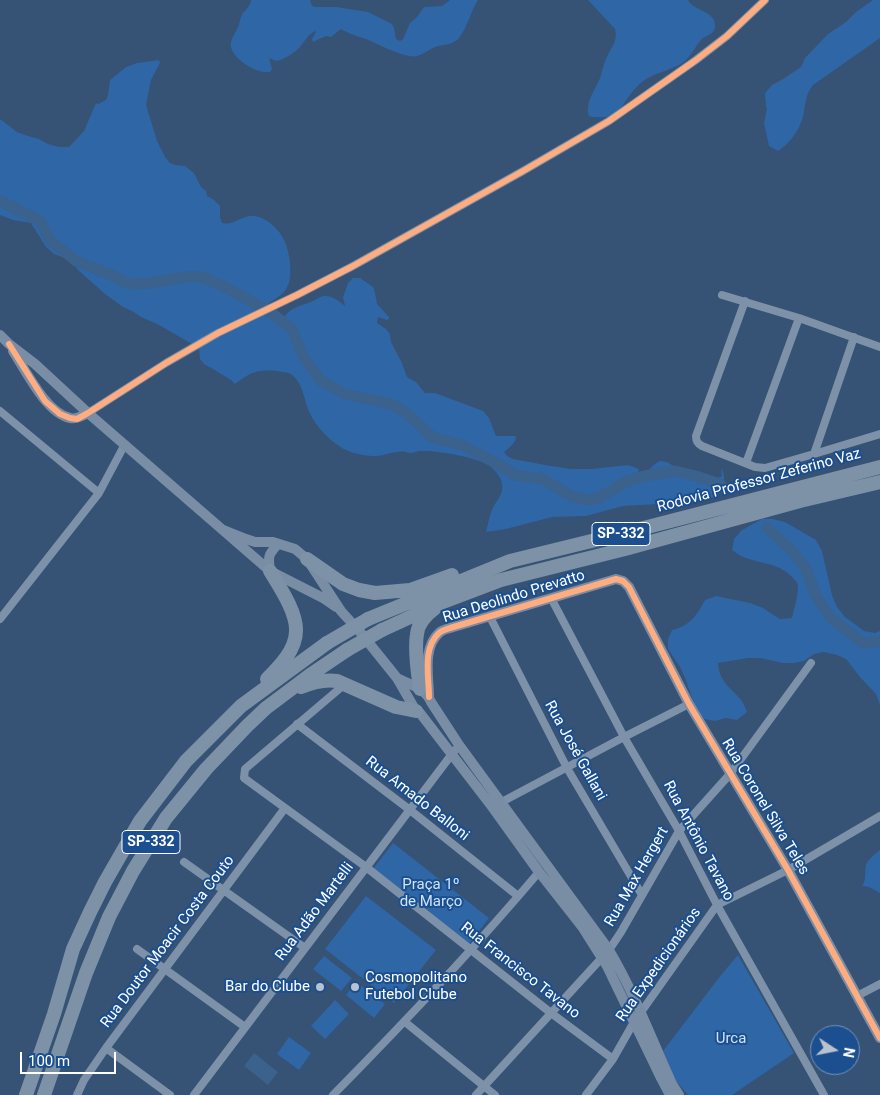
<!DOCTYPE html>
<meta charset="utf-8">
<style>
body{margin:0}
#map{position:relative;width:880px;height:1095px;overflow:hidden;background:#365274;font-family:Roboto,sans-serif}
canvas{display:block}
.north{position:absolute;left:810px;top:1025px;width:50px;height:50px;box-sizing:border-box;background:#1b4f8f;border:1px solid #7695bc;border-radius:50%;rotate:101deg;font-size:14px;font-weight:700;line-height:20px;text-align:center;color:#fff}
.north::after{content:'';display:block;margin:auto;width:18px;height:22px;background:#b9c2ce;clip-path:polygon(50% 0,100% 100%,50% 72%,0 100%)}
.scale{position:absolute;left:20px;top:1052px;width:96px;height:22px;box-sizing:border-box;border:2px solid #fff;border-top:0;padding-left:6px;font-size:15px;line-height:18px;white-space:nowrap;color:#fff;-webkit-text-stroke:4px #1b4f8f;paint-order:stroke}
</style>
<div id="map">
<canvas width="880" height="1095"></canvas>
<div class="north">N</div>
<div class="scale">100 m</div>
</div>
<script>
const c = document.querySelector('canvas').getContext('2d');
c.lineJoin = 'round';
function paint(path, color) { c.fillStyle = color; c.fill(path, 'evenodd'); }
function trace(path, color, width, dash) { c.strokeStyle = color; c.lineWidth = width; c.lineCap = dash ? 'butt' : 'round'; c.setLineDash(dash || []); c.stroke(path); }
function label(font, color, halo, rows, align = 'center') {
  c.font = font + ' Roboto,sans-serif'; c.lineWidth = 4; c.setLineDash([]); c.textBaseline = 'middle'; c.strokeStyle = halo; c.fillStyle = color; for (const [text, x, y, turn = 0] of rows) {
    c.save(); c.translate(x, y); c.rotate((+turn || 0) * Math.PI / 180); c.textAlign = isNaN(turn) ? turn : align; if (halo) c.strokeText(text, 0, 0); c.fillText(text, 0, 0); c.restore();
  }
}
const green = new Path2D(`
 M251,0H310L312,6L316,7H336L368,12L392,24L394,28L396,39L400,41L403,39L410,23L417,17L424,7L442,6L450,0H478C470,12 468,27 459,38C454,44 445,45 438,46C430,48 423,55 417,56C405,59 378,44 366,39C357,36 349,34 341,29L331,37L326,36L313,42L312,39L316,32L315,31C307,35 304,43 298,49C293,54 283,60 276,61L269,58L272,69L270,72C260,73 253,69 245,64C238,59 229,51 231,42C232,37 236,32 238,27C240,23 240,17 243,13C247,8 250,6 251,0Z
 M588,0H688C694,11 715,11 715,25C716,35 705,35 701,40C695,47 691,56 684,62C676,68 659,72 648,78C640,82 632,92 627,99C623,104 620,112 615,115C609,118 599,117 592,117L589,116C585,102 595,90 600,78C602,72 603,65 606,59C611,47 618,42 615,29Z
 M873,0H880V38L813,85C804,96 806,107 802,120C798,132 789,144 778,151L769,146L764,123L767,108L766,107L765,93L772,85L783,79L801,67L805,58L828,34L846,22L856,12Z
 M159,60L160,63L151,80L146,105L157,141L165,157L170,163L175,165L185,166L194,173L201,187L206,191L207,196L214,200L220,206V217L222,223C234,226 243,214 255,216C267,218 280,230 284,240C290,252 294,278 286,289C283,295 274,299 268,304V307C272,313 279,315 285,316C292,306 302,306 313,301C316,300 320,296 324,296C332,295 339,301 345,306L343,297L348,283L353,278H360L373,287L375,293L377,304L389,317V319L387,320L378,317L377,323L386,329L390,334L391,342L402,363L407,377L416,382L425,393H435L483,411L489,418L496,436H516C516,443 510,447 504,452L507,456L513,459L545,465L571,469H591L628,465L639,469L637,477L638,480C647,474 650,466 660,461L667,462L683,472L718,478L722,476L721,468C726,475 724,484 722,492L713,498L703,500L681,499L669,500L659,504L623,506L586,516L552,517L506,529L486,532C488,524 489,517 492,510C494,504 502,495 502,490C504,480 496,470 488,465C475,457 436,450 421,451C417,451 414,453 410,453C406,452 402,451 398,452C391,452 383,456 376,456C366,456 355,454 346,450C330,442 314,425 308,409C304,398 302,382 292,375C289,372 281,372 277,371C257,369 251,372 235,384L231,380L213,369L204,364L200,359L199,348L159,325L141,317L132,311L123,307L105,294L78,270L70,260L54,254L46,247L31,223L13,220L0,215V107V119L17,132L28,136L39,139L48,144L59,147H69L84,131L96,103L98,104L106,100L108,95L110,80L126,67L137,63Z
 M762,519H773L785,522L816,540L822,551L832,595L837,607L845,617L864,631L875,633L880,631V705L876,694L860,677L846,659L837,655L824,652L814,654L804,661L794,663H783L760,658H748L718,663C720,684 730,686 742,701C744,704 745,708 747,712L737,720L726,718L715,721L704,719L696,709L685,678L680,667L668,649V639L672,630C690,626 697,615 705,600L716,596L750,603L763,608L780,619L792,618C794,609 800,590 797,583C796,580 793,579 792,577C780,564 764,564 749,559C742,557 737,554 732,550L734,539L742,530Z
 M393,843L489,918L469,944L373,869Z
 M880,850V893L869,887L862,886C867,879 864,873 866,865C868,859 875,854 880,850Z
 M366,896L436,950L394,1003L325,949Z
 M738,955L794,1053L732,1095H688L675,1080L663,1051L721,975Z
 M324,956L352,978L341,991L313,969Z
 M356,982L385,1004L374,1018L346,995Z
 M335,1000L349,1014L325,1039L311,1026Z
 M289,1037L311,1053L299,1070L277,1054Z`);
const water = new Path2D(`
 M254,1053L278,1072L268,1085L244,1066Z`);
const river = new Path2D(`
 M0,201L40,221L51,241L76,261L109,274L129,284L151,283L184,277H203L229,289L273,314L292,329L304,358L321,381L345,394L391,404L408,414L432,437L464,446L496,463L515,475L543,479L569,495L585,500L599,498L625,482L644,476L675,471L696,476L720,484L725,489
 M767,528L793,552L806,569L816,596L830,617L863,643L880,641`);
const street = new Path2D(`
 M722,295L799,318L880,347
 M745,301L696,436C696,441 697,443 702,446L755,467L765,468L814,454L880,434
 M0,411L99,493
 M88,413L166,363L218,333L297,295L353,266L523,171L609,121L696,60L727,36L765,0
 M814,454L854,337
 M746,463L799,318
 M551,598L624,737L679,831L717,905L824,1095
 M490,617L567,768L642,895
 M0,619L99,493L125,444
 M345,684L245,769L244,778L366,867L551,1013L613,1059
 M297,724L410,810L518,896
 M496,805L624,737L689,704
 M184,862L305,948
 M137,949L245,1027
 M857,996L880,984
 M405,1022L495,1095
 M106,1048L170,1095
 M77,1095L84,1080L106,1048L285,808
 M194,1095L455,750
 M333,1095C404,1023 473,950 539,872
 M476,1095L609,950L621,932L679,831L730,774L811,663
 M586,1095L613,1059L634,1022L717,905L788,870L880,816`);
const secondary = new Path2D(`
 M0,335L9,344L35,364L88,413L270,571L323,598L336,607
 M13,351C26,371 46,413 70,418C77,420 83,415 88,413
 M223,530L243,538L255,542H273L295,549L307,559L341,611L360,632L397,678L416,711L420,713L493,808L539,872L583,928L607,966L661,1078L670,1095
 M270,571C268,556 268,555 278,544
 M397,678C409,684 426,689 431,702L459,745L609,950C634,992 652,1040 672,1084L679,1095
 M429,697C429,677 422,648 439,633C442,630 447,629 450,628L616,579L623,581L629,587L689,704L788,870L880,1038`);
const highway = new Path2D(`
 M307,559L343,584L359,590L375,593L410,590L452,575
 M368,619L510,561L628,532L880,467
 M382,630L443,602L501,580L625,549L800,501L880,482
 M267,679C279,667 296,650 296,631C297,612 279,586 270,571
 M301,687C313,682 324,679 337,681L396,707L416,711
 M420,689C418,673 414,651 417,634C418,624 426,615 434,609
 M26,1095L54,1014L73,949L90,912L105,882L140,821L186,761L241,706L327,643
 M44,1095L86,973L109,917L133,871L166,818L206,769L247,726L266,708L310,675L347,650`);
const highwayBridge = new Path2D(`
 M327,643L368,619
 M347,650L382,630`);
const cycleway = new Path2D(`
 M9,344L45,401L60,414L70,418L77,419L88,413L166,363L218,333L297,295L353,266L523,171L609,121L696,60L727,36L765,0
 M429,697C429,677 422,648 439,633C442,630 447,629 450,628L616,579L623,581L629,587L689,704L788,870L880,1038`);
const markers = [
 [320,987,5,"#b9c2ce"],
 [355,987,5,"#b9c2ce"]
];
const shields = [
 [621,534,58],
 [151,842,58]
];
const shieldNames = [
 ["SP-332",621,534],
 ["SP-332",151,842]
];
const streetNames = [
 ["Rodovia Professor Zeferino Vaz",759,481,-15],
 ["Rua Deolindo Prevatto",514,597,-17],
 ["Rua José Gallani",575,751,61],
 ["Rua Amado Balloni",417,799,38],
 ["Rua Coronel Silva Teles",765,807,59],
 ["Rua Antônio Tavano",698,841,62],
 ["Rua Max Hergert",637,877,-60],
 ["Rua Adão Martelli",315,912,-53],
 ["Rua Doutor Moacir Costa Couto",168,942,-53],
 ["Rua Expedicionários",659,965,-55],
 ["Rua Francisco Tavano",520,971,38]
];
const parkNames = [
 ["Praça 1º",431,885],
 ["de Março",431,902],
 ["Urca",731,1039]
];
const poiNames = [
 ["Cosmopolitano",365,978],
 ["Futebol Clube",365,995],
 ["Bar do Clube",310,987,"right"]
];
paint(green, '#2f66a5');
paint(water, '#3b618d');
trace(river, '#3b618d', 11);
trace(street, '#7d92a8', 8);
trace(secondary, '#798da4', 10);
trace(highway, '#7e92a7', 14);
trace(highwayBridge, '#7e92a7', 14);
trace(cycleway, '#ffac80', 6);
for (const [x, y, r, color] of markers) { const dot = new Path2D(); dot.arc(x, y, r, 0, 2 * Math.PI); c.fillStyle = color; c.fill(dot); trace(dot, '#1b4f8f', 2); }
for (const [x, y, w] of shields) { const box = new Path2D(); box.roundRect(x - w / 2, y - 11.5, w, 23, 4); c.fillStyle = '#1b4f8f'; c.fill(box); trace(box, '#fff', 1); }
label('bold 14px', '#fff', null, shieldNames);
label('15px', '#fff', '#1b4f8f', streetNames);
label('15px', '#cfe3fa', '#1b4f8f', parkNames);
label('15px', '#fff', '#1b4f8f', poiNames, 'left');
</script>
